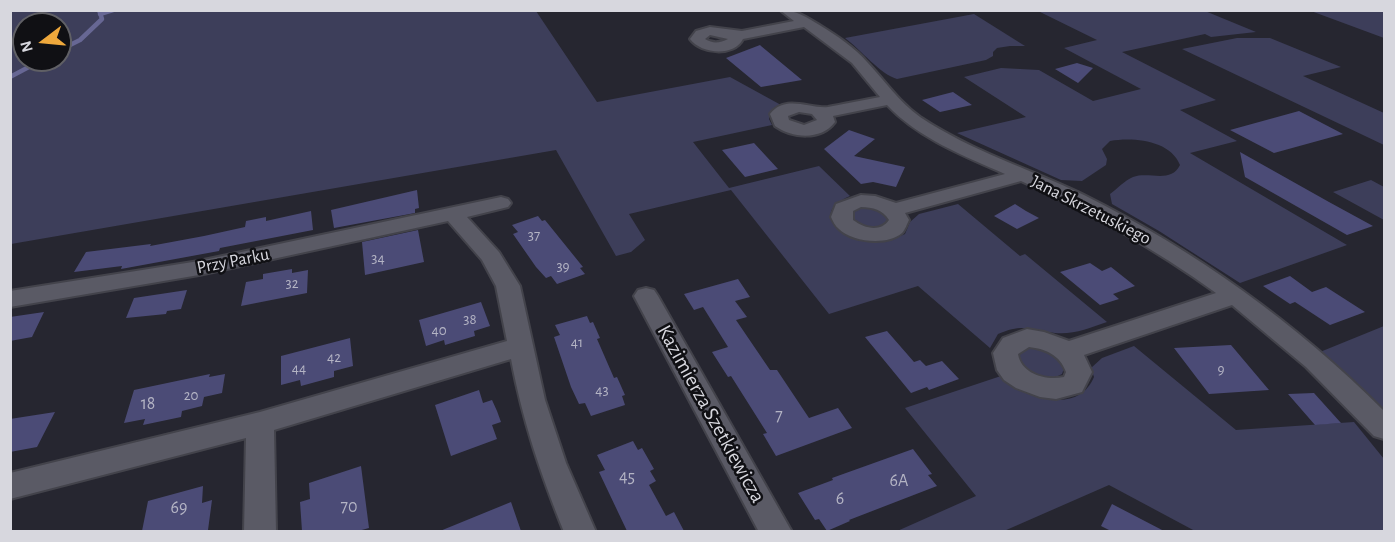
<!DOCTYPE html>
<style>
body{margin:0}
#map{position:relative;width:1395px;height:542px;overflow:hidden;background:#262630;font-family:"Alegreya Sans",sans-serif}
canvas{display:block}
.frame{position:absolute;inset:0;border:12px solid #d7d7de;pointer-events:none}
.north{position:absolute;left:12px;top:12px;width:60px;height:60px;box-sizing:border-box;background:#101014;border:2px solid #606065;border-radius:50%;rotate:254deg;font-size:16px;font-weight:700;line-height:24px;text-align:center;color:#d7d7de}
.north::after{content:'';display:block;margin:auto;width:21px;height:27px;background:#eea83c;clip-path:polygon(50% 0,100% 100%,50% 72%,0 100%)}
</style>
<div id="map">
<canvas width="1395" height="542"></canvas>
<div class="frame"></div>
<div class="north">N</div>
</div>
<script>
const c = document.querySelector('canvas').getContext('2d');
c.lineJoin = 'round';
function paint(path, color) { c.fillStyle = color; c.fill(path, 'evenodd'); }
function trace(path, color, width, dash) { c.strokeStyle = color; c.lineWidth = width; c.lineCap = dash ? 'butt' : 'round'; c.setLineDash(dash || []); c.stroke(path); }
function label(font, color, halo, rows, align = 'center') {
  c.font = font + ' "Alegreya Sans",sans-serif'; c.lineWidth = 5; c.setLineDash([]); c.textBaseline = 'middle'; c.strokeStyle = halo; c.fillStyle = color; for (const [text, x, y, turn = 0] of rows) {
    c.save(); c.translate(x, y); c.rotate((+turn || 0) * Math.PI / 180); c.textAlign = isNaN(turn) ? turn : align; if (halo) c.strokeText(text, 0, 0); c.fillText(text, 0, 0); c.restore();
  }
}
const green = new Path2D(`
 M11,11H536L597,102L730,77L781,105L770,112L769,119L772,125L693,142L729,188L819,166L850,196C805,215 849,241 877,241C887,241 896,238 905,234L910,222L919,214L958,204L1020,256L1025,254L1107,322C1089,328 1073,335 1055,333C1030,330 1024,323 998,334L990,348L918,286L829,314L731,190L629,214L645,240L631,252L616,256L556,150L11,244ZM24,24H60V60H24Z
 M1038,11H1205L1256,32L1211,37L1205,34L1122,52L1216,100L1180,110L1237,141L1190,153L1347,245L1240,283L1159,231L1112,204L1110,194C1117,189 1125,180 1133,177C1149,171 1171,184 1180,165C1170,140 1133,137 1110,141L1102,149L1107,159L1106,165L1082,181L1061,180L957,133L1026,117L964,77L1001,68L1039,70L1093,101L1141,89L1064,48L1097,40Z
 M1311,11H1384V38Z
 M974,14L1025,46H1010L997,48L993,52V56L986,60L897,79C880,74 861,50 845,38Z
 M1237,38H1270L1341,67L1303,76L1384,113V145L1182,49Z
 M1371,180L1384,187V220L1333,192Z
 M864,206L876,208L888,216L887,223C874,232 864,227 852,220V211Z
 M1384,326V416L1320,352Z
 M1024,346L1045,347L1065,365L1062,374C1047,383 1033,375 1021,366L1017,352Z
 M1134,346L1236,430L1354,422L1384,459V531H1195L1109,485L1004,531L895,532L976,496L905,408L1001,376C1026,396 1077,417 1094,377L1091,368L1102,358Z`);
const stream = new Path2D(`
 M100,14L113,10
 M60,50L80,40L102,19L99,10
 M10,77L42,60`);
const building = new Path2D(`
 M760,45L761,46L802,80L761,87L726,58Z
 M1077,63L1093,68L1078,83L1055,69Z
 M953,92L972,105L940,112L922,100Z
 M1299,111L1343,134L1274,153L1230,130Z
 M849,130L875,139L854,156L905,167L896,187L873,182L861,184L824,149Z
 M754,143L778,169L745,177L722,150Z
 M1240,152L1329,202L1373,226L1347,235L1245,177Z
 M417,190L419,208L415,209V213L334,228L331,210Z
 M1015,204L1026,211L1039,218L1017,229L994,216Z
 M311,211L313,230L220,248L219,251L121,269L122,266L74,272L86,252L151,244L150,246L204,236L245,227L246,221L266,217V221Z
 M538,216L542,221L545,220L583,267L580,268L585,274L557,284L551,276L546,278L536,267L513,234L518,232L512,225Z
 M418,230L424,262L365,275L362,242Z
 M1090,263L1102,271L1111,267L1135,286L1113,294L1119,299L1100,305L1060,272Z
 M292,269V273L308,270L307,293L241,306L246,282L263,279V274Z
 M1290,276L1312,292L1326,287L1365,312L1330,325L1295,302L1290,304L1263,286Z
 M738,279L750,297L735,301L747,317L736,320L770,370H777L809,418L838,408L852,428L776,456L763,434L767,433L731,376L728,377L712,352L728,347L703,307L694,310L684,294Z
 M187,290L181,309L167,311L166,314L126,318L134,298Z
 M481,302L490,326L474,331L475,336L445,345L444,340L426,346L419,320Z
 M44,312L32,337L10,341V317Z
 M587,316L590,323L593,322L600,338L597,339L614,378L617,377L625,395L622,396L625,405L591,416L585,403L579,404L571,387L554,337L560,335L555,325Z
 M887,331L914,362L920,360L926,366L942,361L959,379L929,390L927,387L911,393L865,337Z
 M350,338L353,366L334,371V377L301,386L300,380L281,385V356Z
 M1231,345L1269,390L1209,394L1174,348Z
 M210,374L209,377L225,374L222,393L204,397L202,406L182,411L181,417L143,425L145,419L124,423L134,390Z
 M479,390L483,403L492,400L497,411L501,422L492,425L497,439L451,456L435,405Z
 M1314,393L1341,423L1315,425L1288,394Z
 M55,412L37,447L10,452V419Z
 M633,441L638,450L642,448L654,469L650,471L656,481L649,485L666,516L674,512L684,531H627L599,472L605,470L597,455Z
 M913,449L932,474L928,475L937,486L849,520L850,521L827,531L819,519L815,520L798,493L833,480L832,478Z
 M361,466L369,528L358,531H302L300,502L310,499L309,483Z
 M203,486L202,503L212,500L208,530L142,531L148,501Z
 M511,502L521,531H440Z
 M1112,504L1164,531H1111L1101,526Z`);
const minor = new Path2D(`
 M780,10C797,10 806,17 821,26C837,36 854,47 867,62C885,81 899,102 920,117C971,151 1030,169 1084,195C1196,251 1296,323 1384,411V439L1374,436L1306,367L1232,305L1084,355L1092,372L1082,392L1056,399L1040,397L1016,388L1004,380L997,370L993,353L1003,338L1027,329L1044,332L1069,341L1216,293C1155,249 1090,212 1021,181L905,213L909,220C907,224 905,230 902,233C887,246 852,242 839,229C835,226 833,221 831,217L836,204L861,195L875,196L896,203L1005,174C964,156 918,138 887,105L833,116L835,122C821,141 792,138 775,126L770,114C785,94 810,109 828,107C845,104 863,100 880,97L852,63L804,27L743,39C734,57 701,54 690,39L696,31L710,27L742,31L794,21ZM710,35L728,39C720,43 713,44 705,39ZM799,112L812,114L817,120L804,125L789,120L788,116ZM861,207C873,207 883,210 889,220C880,233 864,228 853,220V211ZM1029,347C1046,349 1060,355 1066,372L1064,377C1046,381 1021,374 1018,354Z
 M501,197L508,199L511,203L508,207L467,217L499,252L520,286L545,400L566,463L596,532H564C540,472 523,422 511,359L274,430L276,532H244L246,438L10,499V473L260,412L507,341L496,286L482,260L448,221L199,275L10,307V291L199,261Z
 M646,288L654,290L658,296L792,532H759L634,296L638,290Z`);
const numberNames = [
 ["37",534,235],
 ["34",378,258],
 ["39",563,266],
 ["32",292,283],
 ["38",470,319],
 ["40",439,330],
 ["41",577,342],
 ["42",334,357],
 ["44",299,368],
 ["9",1221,369],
 ["43",602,390],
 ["20",191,395]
];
const streetNames = [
 ["Jana Skrzetuskiego",1091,210,27],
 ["Przy Parku",233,261,-11]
];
const nearNumbernames = [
 ["18",148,404],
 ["7",779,416],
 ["45",627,477],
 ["6A",899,481],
 ["6",840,499],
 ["70",349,507],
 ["69",179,508]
];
const nearStreetnames = [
 ["Kazimierza Szetkiewicza",711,414,61]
];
paint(green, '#3d3e5a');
trace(stream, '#676794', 4.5);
paint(building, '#4b4b76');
trace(minor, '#43434b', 4);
paint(minor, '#5a5a65');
label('15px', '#b4b4c4', null, numberNames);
label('18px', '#d7d7de', '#101014', streetNames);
label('18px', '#b4b4c4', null, nearNumbernames);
label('21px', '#d7d7de', '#101014', nearStreetnames);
</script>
